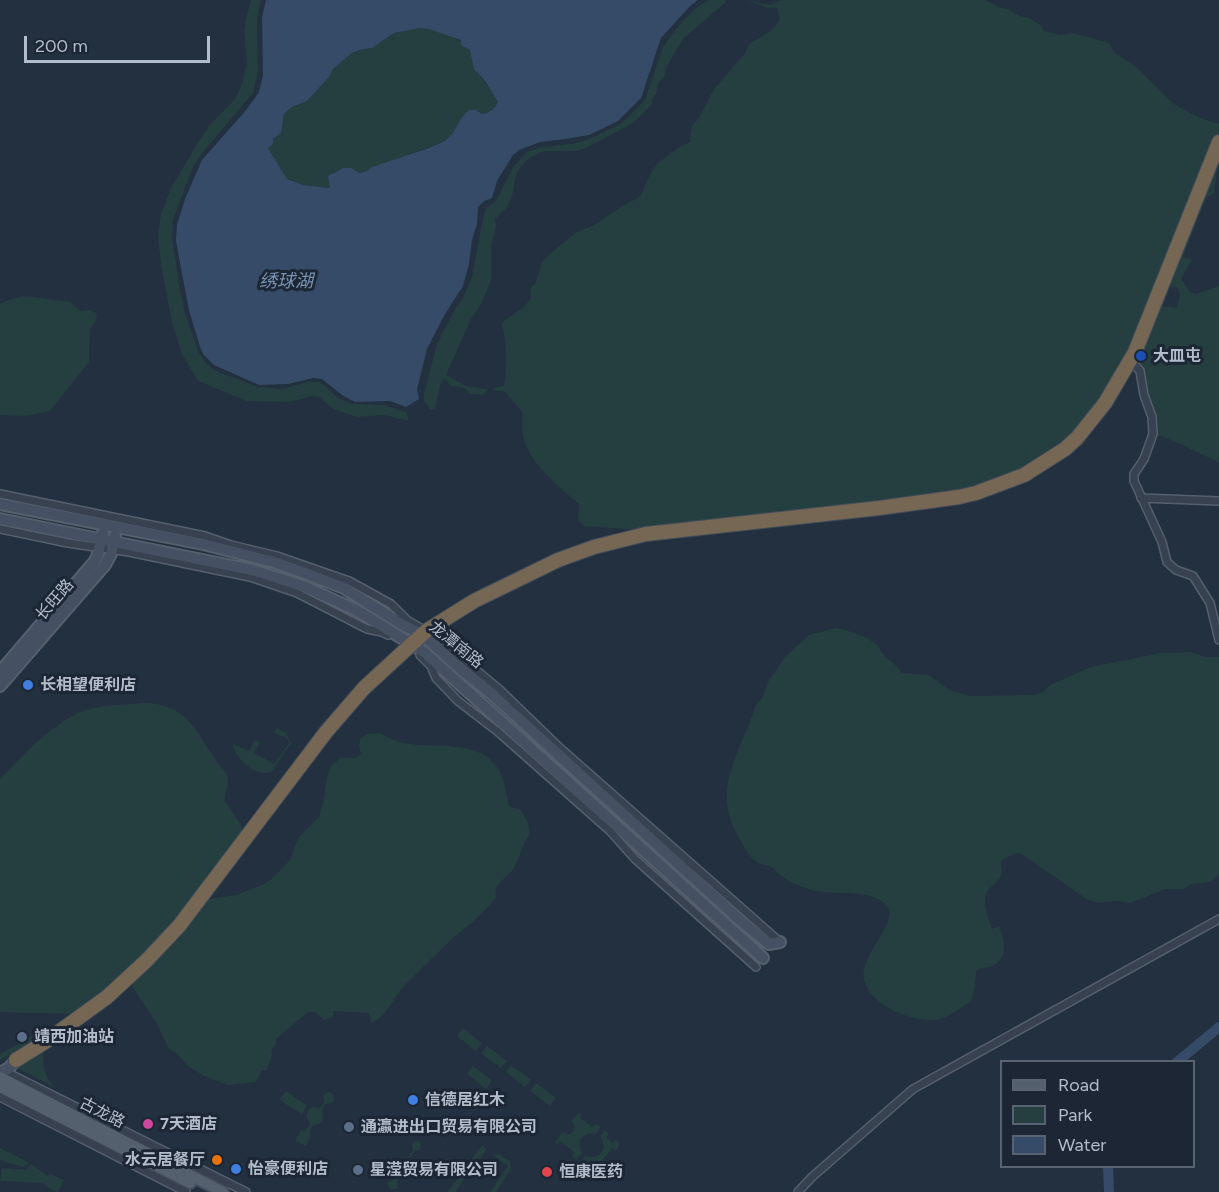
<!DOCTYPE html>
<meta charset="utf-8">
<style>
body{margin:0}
#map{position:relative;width:1219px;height:1192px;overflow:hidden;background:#23303f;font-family:Figtree,sans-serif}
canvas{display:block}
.legend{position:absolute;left:1000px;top:1060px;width:195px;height:108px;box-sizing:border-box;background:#1c2634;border:2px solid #586270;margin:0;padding:8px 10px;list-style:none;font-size:18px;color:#b3bcca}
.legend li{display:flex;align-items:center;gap:12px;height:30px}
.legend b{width:30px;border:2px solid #586270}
.scale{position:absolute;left:24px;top:36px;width:186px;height:27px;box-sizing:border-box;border:3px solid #b3bcca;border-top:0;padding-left:8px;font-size:18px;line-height:21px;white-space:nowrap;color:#b3bcca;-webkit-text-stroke:4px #1c2634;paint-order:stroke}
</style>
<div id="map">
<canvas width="1219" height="1192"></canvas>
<ul class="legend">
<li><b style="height:8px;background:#55606f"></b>Road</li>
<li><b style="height:16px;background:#253e40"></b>Park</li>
<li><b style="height:16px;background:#354b67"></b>Water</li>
</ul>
<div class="scale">200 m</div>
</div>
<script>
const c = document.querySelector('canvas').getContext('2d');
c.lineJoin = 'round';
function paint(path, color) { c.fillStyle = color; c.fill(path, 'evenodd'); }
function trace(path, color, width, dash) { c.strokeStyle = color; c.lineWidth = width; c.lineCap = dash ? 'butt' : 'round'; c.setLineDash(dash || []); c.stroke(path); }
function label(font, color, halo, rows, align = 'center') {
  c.font = font + ' Figtree,"Noto Sans SC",sans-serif'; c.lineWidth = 6; c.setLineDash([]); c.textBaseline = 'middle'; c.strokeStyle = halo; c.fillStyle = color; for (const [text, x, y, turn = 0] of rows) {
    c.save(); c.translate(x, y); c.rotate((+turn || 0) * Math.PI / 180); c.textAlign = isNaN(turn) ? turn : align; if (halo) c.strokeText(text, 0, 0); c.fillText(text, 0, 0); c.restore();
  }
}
const green = new Path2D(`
 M251,0H261L257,20L258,71L253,93L203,152L193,167L173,220L172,238L179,284L185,313L198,351L206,363L214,370L258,387L283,389L306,382H318L324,385L338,398L352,404L384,405L406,412L409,421L384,415L357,417L338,411L329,406L320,397L313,396L289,402L247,401L198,381L182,354L172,323L161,265L158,237L161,213L172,186L197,144L209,126L235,99L242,84L247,61L244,31L246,18Z
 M709,0H725L726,2L683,39L667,66L664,77L658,84L656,94L652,99V104L633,123L585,149L575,151H543L529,158L519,169L515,178L513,193L508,206L495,219L496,226L491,248V280L482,303L471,319L446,375L466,386L488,389L483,395L470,394L465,388L451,386L444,378L440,385L435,409H430L424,400V394L437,344L456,307L462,300L472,277L484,213L487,207L495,202L514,166L527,152L541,147L572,144L589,139L615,127L625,120L645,100L662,49C674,31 689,10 709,0Z
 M745,0L770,5L781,0H985L1001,8L1008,9L1019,16L1029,18L1040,25L1044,31L1060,35L1073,33L1109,43L1116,54L1134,65L1174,104L1198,117L1218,124L1219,122V132L1129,352L1080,431L1025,470L970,491L769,515L672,524L639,530L584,526L578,520L579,504C559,487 529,464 523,436C521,429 523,419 522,412L504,391H496L493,388L504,386C507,371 507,336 501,323L524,307L531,298L530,289L536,282L542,262L551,253L575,233L596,224L622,206L636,199L641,195L650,174L658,163L679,147L690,142L692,126L699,118L714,89L745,53L749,44L769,32L780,20L777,7L768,8Z
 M420,28C437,30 464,36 472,54C474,60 473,67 477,72C484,82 493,91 498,102C493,109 490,113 482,114L476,110L462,117L453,133L445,141L360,173C349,167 345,169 333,172L330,188L303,185L287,179L268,148L272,144L273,139L281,133L284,114L292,107L307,101L329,77L333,69L352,53L359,50L372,48L394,33Z
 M1219,151L1214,193L1206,198L1183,257L1192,260L1181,279L1190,292L1196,294L1219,286V462C1198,454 1179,441 1156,435L1154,417L1148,400L1140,365L1146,351L1141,349ZM1172,286L1178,288L1180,295L1177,308L1163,306L1169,287Z
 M26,296L70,302L80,311L89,310L96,313L97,318L90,329L89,362L50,411L24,416L0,415V304L11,299Z
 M836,628C845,629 870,638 876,644C880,648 881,653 885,656C893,664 896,663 901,673L929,675L949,690L970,696L1035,695L1043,692L1050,685L1091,667L1161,653L1191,652L1205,657H1219V874L1211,882L1191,884L1184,889H1165L1131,903L1117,901L1098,903L1088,900L1020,853C1013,854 1003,856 1001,864C1001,866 1002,872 1002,873C1000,881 991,886 987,892C982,902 988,918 992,929L999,926C1004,938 1009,957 994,965C987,969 982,966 976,971C976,979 974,997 970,1002C968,1004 964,1005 962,1007C953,1013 945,1019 933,1020C910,1021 873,1006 865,983C855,957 902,922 886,905C872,890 842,894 822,892C807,890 792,884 780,875C780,875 774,869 774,868C769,865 762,865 757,862C749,857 742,844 738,836C711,787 740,754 755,707L762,698L769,680L785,657L809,635Z
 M143,703C187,703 195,730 217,762C221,767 227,772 228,778C229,785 224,793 225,801L242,826L240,841L176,924L89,1005L73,1014L0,1012V779C23,755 48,728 78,713C98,704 122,705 143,703Z
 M277,728L286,733L291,743L271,772C255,778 235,758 232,743L249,751L255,740L260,742L254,753L274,764L290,742L285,737L274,733Z
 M379,733C386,736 393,740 400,742C431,750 479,737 499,770C505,781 506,795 509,806L521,810L528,823L530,834C520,847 521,858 513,869C507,879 493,883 496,897C484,914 468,925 452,939C436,954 421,970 405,985C393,997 388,1016 371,1023L369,1013L333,1011V1017L324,1020L315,1012H308L276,1039V1045L271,1050L272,1055L267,1070L262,1071L256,1082L228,1085L204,1076L188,1066L175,1052L169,1049L156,1022L131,985L209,899L236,895L262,885L273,878L290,860L298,838L319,817L324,798L327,776L331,766L340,758H357L361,753L359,746L360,739L368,734Z
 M463,1028L482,1043L476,1051L457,1036Z
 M40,1032L46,1034L0,1060V1054Z
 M487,1046L507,1061L501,1068L481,1053Z
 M46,1047C39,1060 45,1079 56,1088L19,1069V1067Z
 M511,1065L531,1080L525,1087L506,1072Z
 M473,1066L492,1081L486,1089L467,1074Z
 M536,1083L556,1098L550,1106L530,1091Z
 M286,1091L307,1105L302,1114L279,1100Z
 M329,1092L333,1094L334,1100L332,1103L325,1104L322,1111L323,1120L319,1124L313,1125L309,1133L311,1135L306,1146L295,1141L301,1130L305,1131L310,1124L306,1116L308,1111L312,1107L320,1108L324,1102L323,1095Z
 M578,1113L582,1114L580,1118L593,1127L596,1124L601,1127L596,1134C588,1132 582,1135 579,1143L582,1153L576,1160L572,1156L574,1152L560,1141L557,1145L555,1142L563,1132L568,1135L573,1132L575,1126L571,1121Z
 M605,1130L609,1134L606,1138L613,1143L616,1139L620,1144L616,1151L612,1148L598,1166L601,1169L600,1173L591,1172L594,1168L587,1162L584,1166L579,1163L585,1156C594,1159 601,1156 604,1147L600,1136Z
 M415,1141L420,1142L421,1149L415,1151L406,1162L407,1167L397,1181L398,1188L391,1190L388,1186V1182L396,1179L401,1169L400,1163L405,1161L413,1150L412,1144Z
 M482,1145L486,1149L485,1152L455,1192H448Z
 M0,1148L28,1162L27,1165L22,1167L0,1160Z
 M498,1154L510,1161L511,1169L496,1192H490L508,1166L494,1156Z
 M31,1164L48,1176L50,1174L64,1180L58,1192L50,1189L42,1183L0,1181L2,1168L26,1170Z`);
const water = new Path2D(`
 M266,0H698L690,6L661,38L641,98L618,121L589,135L566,139L540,142L519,150L513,155L497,181L492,198L484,201L478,207L477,224L472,240L469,264L463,286L445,314L427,349L417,389L419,399L406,407L390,401L355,402L342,395L322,379L313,378L288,384L259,385L214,365L204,355L200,347L189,310L183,279L176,241L177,225L185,199L202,160L247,109L259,92L263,75L262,17ZM420,28L429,29L461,40V45L470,50L474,69L485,81L498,102C494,109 490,113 482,114L476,110H469L462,117L453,133L445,141L426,149L372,167L367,171L360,173L351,168H343L328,176L330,188L303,185L287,179L268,148L273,144V139L281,133L284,114L292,107L307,101L329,77L333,69L352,53L359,50L372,48L394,33Z`);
const river = new Path2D(`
 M1177,1062L1219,1027
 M1108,1166L1109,1192`);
const street = new Path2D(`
 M1131,360L1140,371L1144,395L1152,417L1153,434L1144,459L1134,474V481L1162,542L1167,562L1176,570L1193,576L1210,603L1219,640
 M0,494L205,536L231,545L277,556L349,581L391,604L407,620L427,632
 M1141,498L1219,501
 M0,529L68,543L129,552L250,577L297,593L367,629L382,632L388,635
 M444,647L464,660L499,689L560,748L780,942
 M420,655L431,666L436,678L458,701L497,731L610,831L635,859L756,967
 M2,1070L246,1192
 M0,1097L186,1192
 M798,1192L812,1177L913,1089L1219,919`);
const secondary = new Path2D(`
 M0,504L203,544L274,562L305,573L344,588L403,625L423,635L462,670L492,694L740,920L769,944L780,942
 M0,519L252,570L303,586L358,611L424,652L763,958
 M0,672L94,562L97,557L103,533
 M0,686L105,565L111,554L115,536
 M0,1073L9,1068L16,1060`);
const primary = new Path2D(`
 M0,1077L223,1192
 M0,1087L190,1183`);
const highway = new Path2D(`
 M16,1060L45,1042L107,997L147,960L179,926L326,732L364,688L426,631L474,601L558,560L594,547L646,534L879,508L959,497L976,493L1024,475L1065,449L1077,438L1105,403L1135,352L1219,142`);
const markers = [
 [1141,356,6,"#1a4fb4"],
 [28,685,6,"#3f7fe0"],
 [22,1037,6,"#5c6f8a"],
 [413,1100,6,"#3f7fe0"],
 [148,1124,6,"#d1479c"],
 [349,1127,6,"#5c6f8a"],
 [217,1160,6,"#e8710a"],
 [236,1169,6,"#3f7fe0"],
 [358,1170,6,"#5c6f8a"],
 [547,1172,6,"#e0444e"]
];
const poiNames = [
 ["大皿屯",1153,356],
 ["长相望便利店",40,685],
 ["靖西加油站",34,1037],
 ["信德居红木",425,1100],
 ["7天酒店",160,1124],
 ["通瀛进出口贸易有限公司",361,1127],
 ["水云居餐厅",205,1160,"right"],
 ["怡豪便利店",248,1169],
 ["星滢贸易有限公司",370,1170],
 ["恒康医药",559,1172]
];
const streetNames = [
 ["长旺路",55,600,-49],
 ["龙潭南路",456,645,39],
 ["古龙路",102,1113,27]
];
const waterNames = [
 ["绣球湖",286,282]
];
paint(green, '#253e40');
paint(water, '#354b67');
trace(river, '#354b67', 10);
trace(street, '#555f6d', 10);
trace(secondary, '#555f6d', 14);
trace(primary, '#434d5b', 14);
trace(highway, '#424c5a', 16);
trace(street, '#37414f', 7);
trace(secondary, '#455062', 10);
trace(primary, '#55606f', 10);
trace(highway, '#756754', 14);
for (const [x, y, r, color] of markers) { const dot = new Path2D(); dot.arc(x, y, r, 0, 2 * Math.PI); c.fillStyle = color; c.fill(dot); trace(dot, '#1c2634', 2); }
label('bold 16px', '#b3bcca', '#1c2634', poiNames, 'left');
label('16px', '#b3bcca', '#1c2634', streetNames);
label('italic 18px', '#7993b3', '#1c2634', waterNames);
</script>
